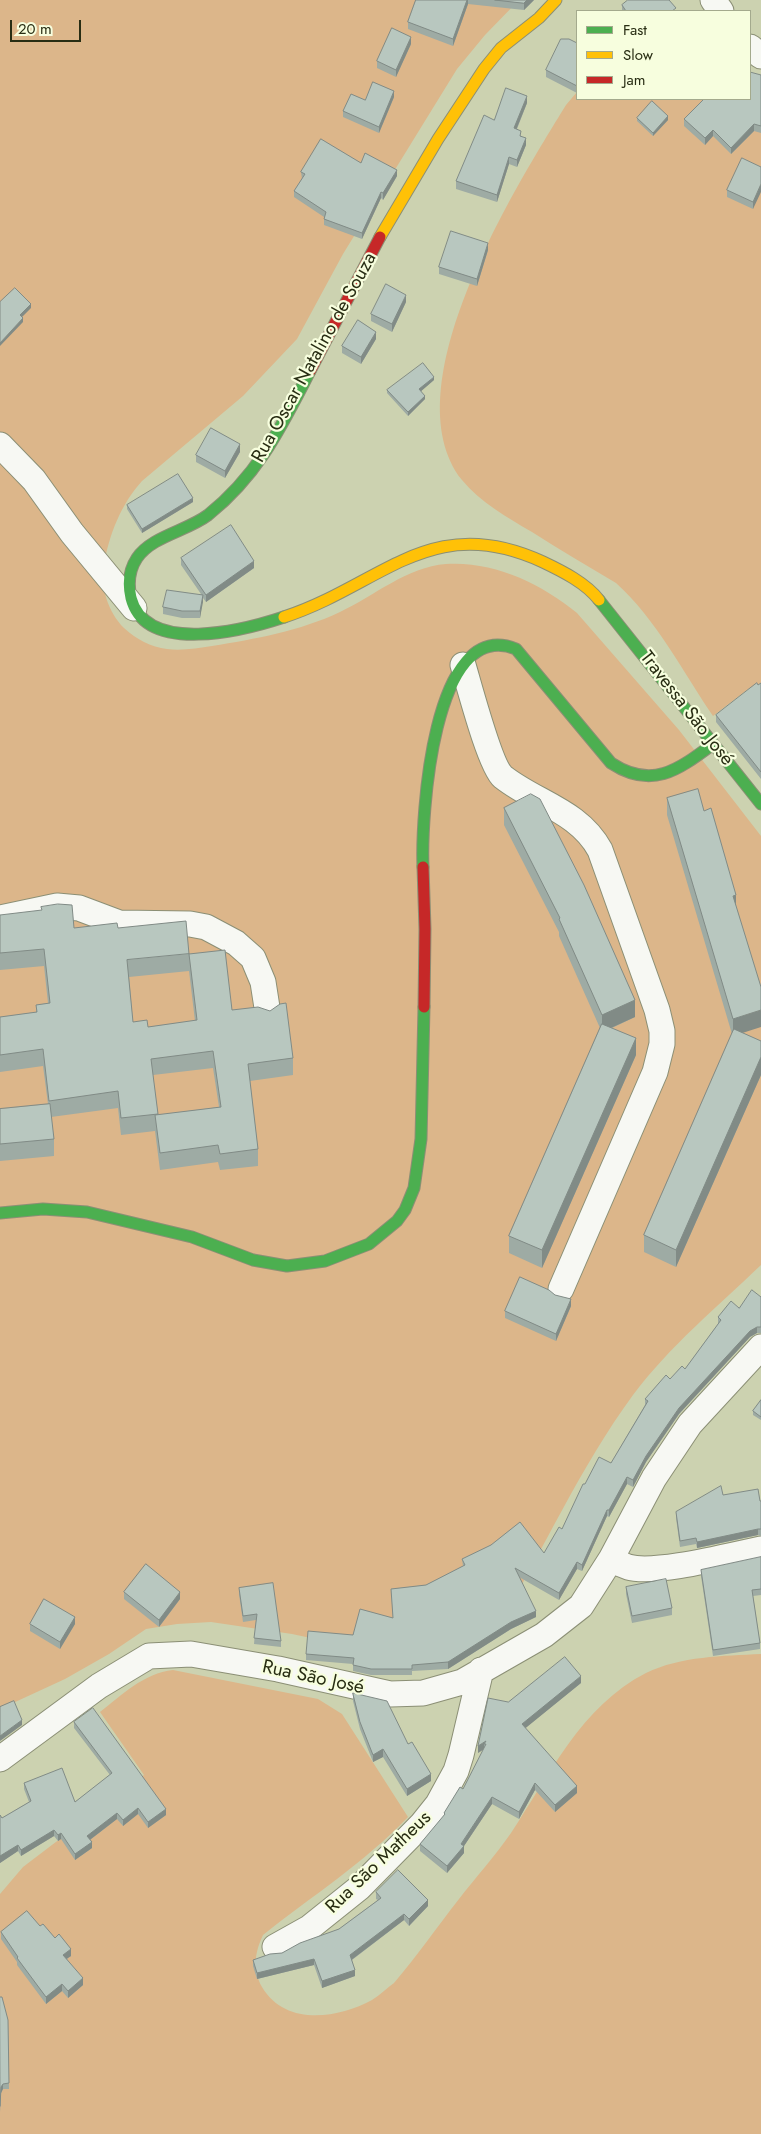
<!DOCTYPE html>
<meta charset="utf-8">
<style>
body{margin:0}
#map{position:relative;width:761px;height:2134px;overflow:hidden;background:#ccd2b0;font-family:Jost,sans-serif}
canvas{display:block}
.legend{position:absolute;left:576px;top:10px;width:175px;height:90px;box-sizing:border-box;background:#f7fede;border:1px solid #a4aa8d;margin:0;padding:6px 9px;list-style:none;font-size:15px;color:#282d13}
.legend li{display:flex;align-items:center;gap:10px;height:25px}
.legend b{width:25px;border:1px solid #a4aa8d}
.scale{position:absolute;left:10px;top:20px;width:71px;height:22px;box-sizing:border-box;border:2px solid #282d13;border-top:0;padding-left:6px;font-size:15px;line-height:18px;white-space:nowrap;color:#282d13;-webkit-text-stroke:4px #f7fede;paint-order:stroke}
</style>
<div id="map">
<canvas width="761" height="2134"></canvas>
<ul class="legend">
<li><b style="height:6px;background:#4caf50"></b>Fast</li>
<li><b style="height:6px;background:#ffc107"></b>Slow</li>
<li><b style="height:6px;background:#c62828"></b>Jam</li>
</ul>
<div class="scale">20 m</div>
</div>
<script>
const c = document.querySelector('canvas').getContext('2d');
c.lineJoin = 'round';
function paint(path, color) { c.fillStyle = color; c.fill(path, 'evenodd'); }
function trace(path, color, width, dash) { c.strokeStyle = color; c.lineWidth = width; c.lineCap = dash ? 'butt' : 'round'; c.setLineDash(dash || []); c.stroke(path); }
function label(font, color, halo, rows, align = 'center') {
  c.font = font + ' Jost,sans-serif'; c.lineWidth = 4.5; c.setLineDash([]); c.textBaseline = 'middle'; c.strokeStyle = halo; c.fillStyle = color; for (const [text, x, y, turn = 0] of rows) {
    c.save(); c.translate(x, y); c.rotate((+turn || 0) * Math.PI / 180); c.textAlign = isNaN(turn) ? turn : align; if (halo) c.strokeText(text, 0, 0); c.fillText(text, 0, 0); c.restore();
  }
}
const green = new Path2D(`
 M0,0H519L485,35L457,69L343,254L297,339L243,396L142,481C121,504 109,535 104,565C100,587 108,612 124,628C136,639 151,647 167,649C182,651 198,648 212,646C255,639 300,631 340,612C374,596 407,567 446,564C494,561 540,583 577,613L679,730L761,836V1265C717,1307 670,1346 633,1395C580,1467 543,1551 497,1628L367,1650L292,1634L211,1622L177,1624L146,1629L109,1654L65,1679L0,1709Z
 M577,92V99H750L761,96V704L751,687L713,716C683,672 656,619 616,583C588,566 560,550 532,532C508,518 480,502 462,480C390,387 515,188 566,105Z
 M761,1654V2134H0V1894L23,1867L144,1775L100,1712C122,1695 144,1673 173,1670L318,1699L342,1714L408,1817C364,1863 312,1896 263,1935C255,1952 252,1969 262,1987C285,2026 337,2019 372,2000C380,1995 387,1988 394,1983C417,1956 437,1927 459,1899C476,1877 495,1856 511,1833C549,1776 581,1706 646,1673C681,1656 723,1656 761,1654Z`);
const street = new Path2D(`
 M713,0L721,11
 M750,47L761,56
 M0,445L34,480L72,533L134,608
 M463,665C469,685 490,766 503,777C536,803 579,811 600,850L657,1010L662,1031V1044L655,1072L561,1289
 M0,918L57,906L79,908L119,923L190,924L206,927L236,943L253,958L263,982L268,1014
 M611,1559C616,1562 622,1565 628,1567C655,1575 731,1555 761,1549
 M0,1759L99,1686L149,1656L191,1654L278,1669L390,1694L423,1693L462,1682L544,1635L581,1606L611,1559L654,1478L690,1424L761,1347
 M275,1947L309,1928L359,1888L422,1824L438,1804L456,1771L461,1755L481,1670`);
const fast = new Path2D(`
 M599,600L761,804
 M284,617C245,630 146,656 131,598C128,585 129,570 137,558C152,536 187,531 208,515C259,474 281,427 310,371
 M423,867C421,819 432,615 516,649L611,763C652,790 678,770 713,744
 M0,1213L43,1209L87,1212L192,1237L253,1260L287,1266L325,1261L369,1244L397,1221L405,1210L414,1188L421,1139L424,1007`);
const slow = new Path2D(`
 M380,237L438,139L484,69L501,48L539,18L556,0
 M284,617C382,585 431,510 543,562C562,571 586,583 599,600`);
const jam = new Path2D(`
 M310,371L380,237
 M423,867L425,929L424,1007`);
const wall = new Path2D(`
 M416,0H534L524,10L468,4L453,46L408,29V22Z
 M622,5L676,11H622Z
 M577,43V93L546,77V70Z
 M411,44L396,77L377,68V61Z
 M761,75V133L754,131L731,154L713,136L705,145L684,126V119Z
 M394,97L379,133L343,117V111L365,100Z
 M527,103L517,129L526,145L517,167L509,164L497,202L456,189V181L494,120Z
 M637,118L668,120L653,136L637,121Z
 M361,163L397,176L383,200L381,198L362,239L324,225V217L294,197V191L302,179L301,172Z
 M761,167L753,209L727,197V190Z
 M488,250L477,286L439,274V267Z
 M406,302L392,332L371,321V314Z
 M376,339L361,364L342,353V346Z
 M434,380L421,391L425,399L408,416L387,393V390Z
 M240,452L225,478L196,462V455Z
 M193,502L142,533L127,509V505Z
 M181,558L254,568L206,602L203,598L200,618H182L163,614V607L201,594L181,565Z
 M761,683V779L716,722V715Z
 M667,798L704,811L736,905L743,1033L761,1041V1075L676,1267L644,1252V1235L732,1034L667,815Z
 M504,808L635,1017L612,1028L636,1055L542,1268L509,1253V1236L600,1028L559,936V932L504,825Z
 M0,915L74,928H118L189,954L232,1010L293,1058V1075L250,1081L258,1149V1166L220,1170L218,1162L160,1170L155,1131L121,1135L118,1108L51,1117L54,1139V1156L0,1161V1109L48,1104L43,1066L0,1072V1017L36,1012V1005L48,1003L44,966L0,970ZM189,971L195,1021L148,1027L133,1022L129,977ZM213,1068L219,1107L158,1115L153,1075Z
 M761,1297V1333H757L750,1337L679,1414L646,1462L633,1487L627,1484L609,1517L607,1516L582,1571L577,1569L559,1600L519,1577L536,1617L511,1629L448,1669L412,1671V1675H371L353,1671V1664L306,1660V1654L393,1618L391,1589L426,1585L463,1566L462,1559L544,1553L562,1529L585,1484L611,1463L645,1405V1399L685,1369L718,1324V1317Z
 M571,1306L556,1341L505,1318V1311Z
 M761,1400V1420L753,1415V1411Z
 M723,1495L761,1501V1536L758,1535L697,1548L696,1544L680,1547L676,1518V1512Z
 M761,1557V1595L753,1596L760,1643V1649L713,1656L701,1576V1570Z
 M626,1587L672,1608V1615L632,1623L626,1594Z
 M239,1588L281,1641V1647L254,1644L256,1620L243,1622L239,1594Z
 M124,1592L180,1599L159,1627L124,1599Z
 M30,1624H75L60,1649L30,1631Z
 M581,1683L525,1728L577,1793L555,1812L535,1790L519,1819L492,1804L464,1846V1853L447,1873L420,1851V1844L444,1816V1813L463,1789L484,1749L478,1753L508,1702Z
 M353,1693L408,1744L431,1781L407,1796L383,1757L373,1762L360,1729L353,1701Z
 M74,1722L166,1815L148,1828L138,1814L123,1826L117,1819L90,1840L92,1848L75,1860L61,1839L58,1841L54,1836L21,1856L18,1851L0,1863V1815L2,1818L29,1802L24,1789V1783L75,1802L110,1775L74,1728Z
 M376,1892L428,1906L409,1926L404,1920L352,1960L355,1976L322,1988L314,1965L257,1979L253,1966V1960L282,1953L339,1929L378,1900L376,1899Z
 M40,1926L55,1938L71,1956L67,1959L83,1985L68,1998L62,1991L46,2004L17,1965V1962L1,1939V1932Z
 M0,1997L8,2020L9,2089H3L1,2093L0,2112Z`);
const shadedWall = new Path2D(`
 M467,0H468V4L453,46V39Z
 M527,0H534L524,10V3Z
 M411,37V44L396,77V70Z
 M394,91V97L379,133V127Z
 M527,96V103L514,135V128Z
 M668,116V120L653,136V133Z
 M754,124V131L731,154V148Z
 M713,130V136L705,145V138Z
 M526,138V145L517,167V160Z
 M509,157V164L497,202V195Z
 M397,170V176L383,200V193Z
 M761,184V192L753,209V202Z
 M381,192V198L362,239V233Z
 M488,243V250L477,286V279Z
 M406,295V302L392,332V324Z
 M31,304V308L20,319V315Z
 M23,318V322L0,346V343Z
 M376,332V339L361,364V357Z
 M434,377V380L419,393V389Z
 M425,396V399L408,416V412Z
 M240,444V452L225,478V471Z
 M193,498V502L142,533V529Z
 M254,561V568L206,602V595Z
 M203,595V602L200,618V611Z
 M736,895V913L733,896Z
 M635,1000V1017L602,1032V1015Z
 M761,1010V1027L733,1036V1019Z
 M636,1038V1055L542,1268V1250Z
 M761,1057V1075L676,1267V1250Z
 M571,1299V1306L556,1341V1334Z
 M757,1327V1333L750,1337L679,1414L646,1462L633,1487V1480L646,1456L679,1408L750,1331Z
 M627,1477V1484L609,1517V1510Z
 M607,1510V1516L582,1571V1565Z
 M758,1529V1535L697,1548V1542Z
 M577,1562V1569L559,1600V1593Z
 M180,1592V1599L159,1627V1620Z
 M536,1611V1617L511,1629L448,1669V1662L511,1622Z
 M75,1617V1624L60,1649V1642Z
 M581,1676V1683L522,1731V1724Z
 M22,1720V1725L0,1741V1736Z
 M486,1741V1744H484V1749L478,1753V1746Z
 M383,1749V1757L373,1762V1755Z
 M431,1774V1781L407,1796V1789Z
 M535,1783V1790L519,1819V1812Z
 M577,1786V1793L555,1812V1805Z
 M492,1797V1804L464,1846V1853L447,1873V1866Z
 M138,1808V1814L123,1826V1820Z
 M166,1809V1815L148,1828V1822Z
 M117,1813V1819L87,1842V1836Z
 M54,1830V1836L21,1856V1850Z
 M61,1833V1839L58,1841V1835Z
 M92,1842V1848L75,1860V1854Z
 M18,1845V1851L0,1863V1856Z
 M428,1900V1906L409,1926V1919Z
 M404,1914V1920L350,1961V1955Z
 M71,1949V1956L63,1961V1955Z
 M314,1959V1965L257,1979V1973Z
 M355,1970V1976L322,1988V1981Z
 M83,1978V1985L68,1998V1991Z
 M62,1984V1991L46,2004V1997Z
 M3,2084V2089L1,2093L0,2112L1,2087Z`);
const building = new Path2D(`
 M416,0H467L453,39L408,22Z
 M495,0H527L524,3Z
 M628,0H669L676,8L672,11H626L622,5Z
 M392,28L411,37L396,70L377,61Z
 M561,39H569L577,43V86L546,70Z
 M750,72L761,75V126L754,124L731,148L713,130L705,138L684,119L704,99H750Z
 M373,82L394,91L379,127L343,111L351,94L365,100Z
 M506,88L527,96L514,128L521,131L520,136L526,138L517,160L509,157L497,195L456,181L484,115L494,120Z
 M652,101L668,116L653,133L637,118Z
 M321,139L361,163L365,153L397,170L383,193L381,192L362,233L324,219L326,212L294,191L305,174L301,172Z
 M742,158L761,167V184L753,202L727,190Z
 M451,231L488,243L477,279L439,267Z
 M386,284L406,295L392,324L371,314Z
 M15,288L31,304L20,315L23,318L0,343V302Z
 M358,320L376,332L361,357L342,346Z
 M423,363L434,377L419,389L425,396L408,412L387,390Z
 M211,428L240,444L225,471L196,455Z
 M178,474L193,498L142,529L127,505Z
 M231,525L254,561L206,595L181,558Z
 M167,590L203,595L200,611H182L163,607Z
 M757,683L758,685L761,683V772L716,715Z
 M698,789L704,811L711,808L736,895L733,896L761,987V1010L733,1019L667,798Z
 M531,794L540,799L584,885L635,1000L602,1015L559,919L560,918L504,808Z
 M58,904L72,905L74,928L117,923L118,928L186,921L189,954L225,950L232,1010L258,1007L270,1011L280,1004L286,1003L293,1058L248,1064L258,1149L220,1154L218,1145L160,1153L155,1115L221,1107L213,1051L151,1059L158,1114L121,1118L118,1091L49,1101L43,1049L0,1055V1017L37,1012L36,1005L50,1003L44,949L0,953V915L42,910L41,907ZM189,954L197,1020L148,1027L147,1020L133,1022L127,960Z
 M602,1024L636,1038L542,1250L509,1236Z
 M734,1029L761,1041V1057L676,1250L644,1235Z
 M50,1104L54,1139L0,1144V1109Z
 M520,1277L549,1290L555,1295L571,1299L556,1334L505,1311Z
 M752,1290L761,1297V1327H757L750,1331L679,1408L646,1456L633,1480L627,1477L609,1510H607L582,1565L577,1562L559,1593L515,1568L536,1611L511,1622L448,1662L412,1665V1669H371L353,1665L354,1658L306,1654L308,1631L353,1635L360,1609L393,1618L391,1589L426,1585L465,1565L462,1559L491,1545L520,1522L544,1553L559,1527L562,1529L583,1484H585L599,1457L611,1463L648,1401L645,1399L666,1375L670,1379L682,1366L685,1369L721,1320L718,1317L731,1301L739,1308Z
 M761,1400V1417L753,1411Z
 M721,1486L723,1495L758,1489L760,1501H761V1529H758L697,1542L696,1538L680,1541L676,1512Z
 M761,1557V1589L752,1590L760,1643L713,1650L701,1570Z
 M146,1564L180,1592L159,1620L124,1592Z
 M666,1579L672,1608L632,1616L626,1587Z
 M273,1583L281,1641L254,1638L257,1614L243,1616L239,1588Z
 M44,1599L75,1617L60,1642L30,1624Z
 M565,1657L581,1676L522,1724L577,1786L555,1805L535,1783L519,1812L492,1797L461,1844L464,1846L447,1866L420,1844L445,1814L444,1813L460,1787L463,1789L486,1744H484L486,1741L478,1746L488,1698L508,1702Z
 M353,1693L387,1701L408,1744L412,1742L431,1774L407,1789L383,1749L373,1755L360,1722Z
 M14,1701L22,1720L0,1736V1707Z
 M93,1708L166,1809L148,1822L138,1808L123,1820L117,1813L87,1836L92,1842L75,1854L61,1833L58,1835L54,1830L21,1850L18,1845L0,1856V1815L2,1818L31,1801L24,1783L62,1768L75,1802L112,1773L74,1722Z
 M398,1870L428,1900L409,1919L404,1914L350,1955L355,1970L322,1981L314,1959L257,1973L253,1960L270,1954L282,1953L300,1943L339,1929L381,1898L376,1892Z
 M27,1911L40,1926L43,1924L55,1938L59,1934L71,1949L63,1955L83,1978L68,1991L62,1984L46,1997L17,1958L18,1957L1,1932Z
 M0,1997H2L8,2020L9,2083L3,2084L1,2087L0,2106Z`);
const streetNames = [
 ["Rua Oscar Natalino de Souza",315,358,-61],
 ["Travessa São José",686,709,52],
 ["Rua São José",313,1678,12],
 ["Rua São Matheus",379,1863,-44]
];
paint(green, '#dcb68a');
trace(street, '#8b8f75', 27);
trace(fast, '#8b8f75', 13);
trace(slow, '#8b8f75', 13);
trace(jam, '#8b8f75', 13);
trace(street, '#f7f8f3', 25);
trace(fast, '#4caf50', 11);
trace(slow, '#ffc107', 11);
trace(jam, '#c62828', 11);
paint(wall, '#9eaba4');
paint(shadedWall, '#818b86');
paint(building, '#b8c7bf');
trace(building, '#818b86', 1);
label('19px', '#282d13', '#f7fede', streetNames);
</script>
